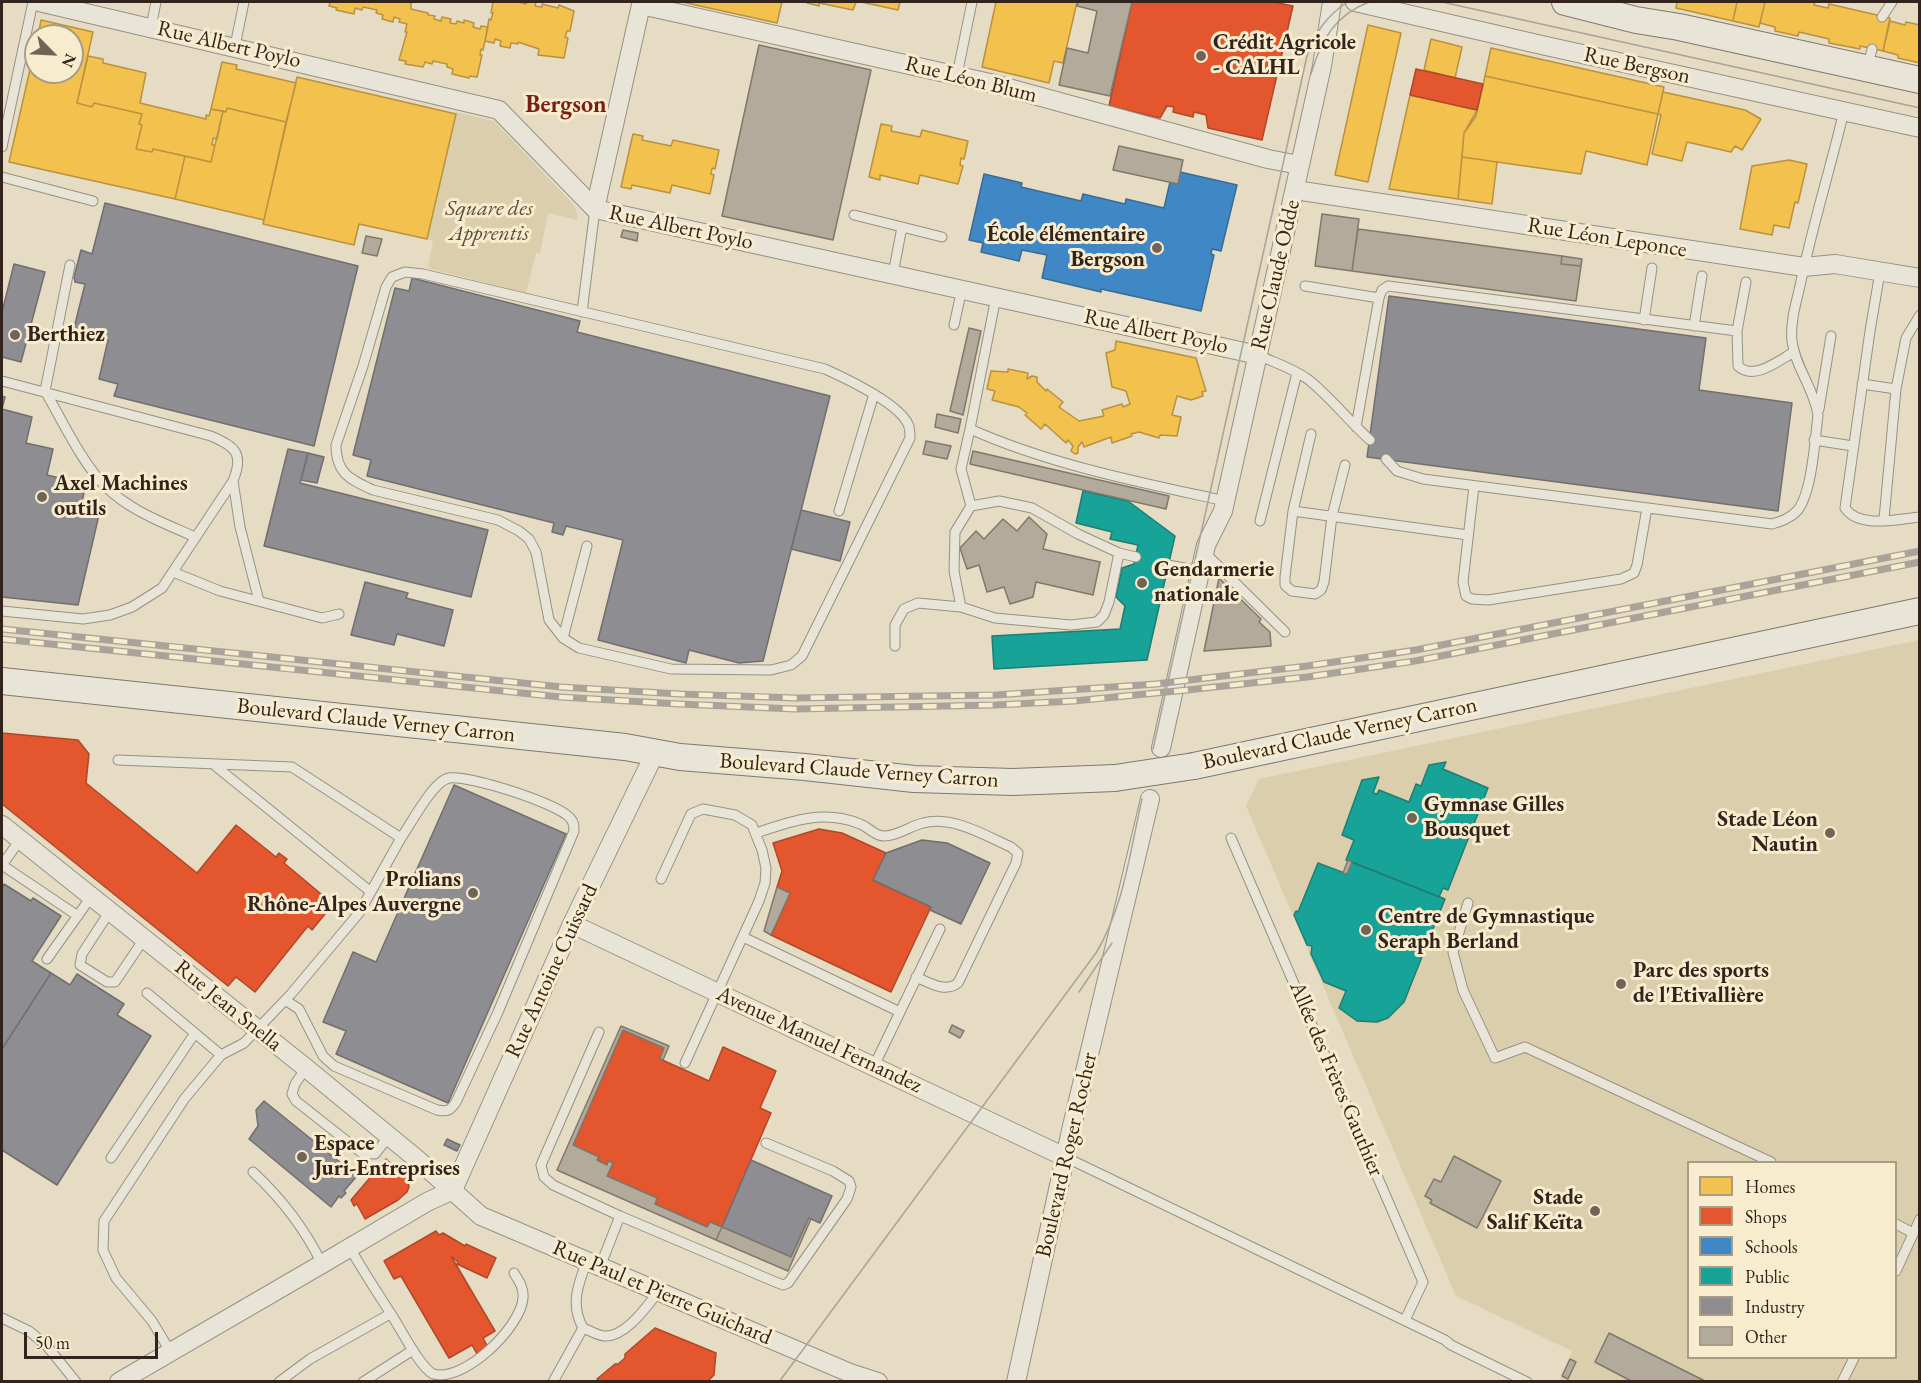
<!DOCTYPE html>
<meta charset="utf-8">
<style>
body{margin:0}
#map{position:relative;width:1921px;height:1383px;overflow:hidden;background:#e5dcc3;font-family:"EB Garamond",serif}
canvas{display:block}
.frame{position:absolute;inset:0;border:3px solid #32241d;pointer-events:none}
.legend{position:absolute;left:1687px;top:1161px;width:210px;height:198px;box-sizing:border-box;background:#f8ecce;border:2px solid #a99c87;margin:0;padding:8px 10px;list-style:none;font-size:18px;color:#32241d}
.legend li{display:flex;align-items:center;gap:12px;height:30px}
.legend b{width:30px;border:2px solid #a99c87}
.north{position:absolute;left:24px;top:24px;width:60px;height:60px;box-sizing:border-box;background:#f8ecce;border:2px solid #a99c87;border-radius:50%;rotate:114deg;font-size:16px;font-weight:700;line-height:24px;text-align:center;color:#32241d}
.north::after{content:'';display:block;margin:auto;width:21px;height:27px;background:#716457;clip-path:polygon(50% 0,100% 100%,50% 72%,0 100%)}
.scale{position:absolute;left:24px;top:1332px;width:134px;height:27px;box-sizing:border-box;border:3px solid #32241d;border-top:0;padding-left:8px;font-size:18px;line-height:21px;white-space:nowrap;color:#32241d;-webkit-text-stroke:4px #f8ecce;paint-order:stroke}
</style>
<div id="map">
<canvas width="1921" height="1383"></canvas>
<div class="frame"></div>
<ul class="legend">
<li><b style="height:16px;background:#f2c14e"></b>Homes</li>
<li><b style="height:16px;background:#e4572e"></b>Shops</li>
<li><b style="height:16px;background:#3f88c5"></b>Schools</li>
<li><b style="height:16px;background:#17a398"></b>Public</li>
<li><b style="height:16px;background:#8d8d92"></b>Industry</li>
<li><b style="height:16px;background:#b2ab9b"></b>Other</li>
</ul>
<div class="north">N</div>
<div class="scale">50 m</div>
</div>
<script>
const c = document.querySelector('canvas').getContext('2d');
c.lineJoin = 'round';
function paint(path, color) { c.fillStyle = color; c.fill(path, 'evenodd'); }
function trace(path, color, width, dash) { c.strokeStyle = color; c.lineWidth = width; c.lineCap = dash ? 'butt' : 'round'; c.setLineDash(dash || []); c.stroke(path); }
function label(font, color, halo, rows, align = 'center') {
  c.font = font + ' "EB Garamond",serif'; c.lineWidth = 6; c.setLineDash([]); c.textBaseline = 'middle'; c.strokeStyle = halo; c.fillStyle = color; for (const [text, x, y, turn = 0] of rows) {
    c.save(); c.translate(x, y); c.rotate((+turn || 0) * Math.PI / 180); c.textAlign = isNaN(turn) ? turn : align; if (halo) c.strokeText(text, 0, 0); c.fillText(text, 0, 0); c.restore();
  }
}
const green = new Path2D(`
 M456,112L494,121L573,204L577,213V220L548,213L540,253H536L526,293L428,268L433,241L427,239Z
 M1919,640V1381H1559L1572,1351L1456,1296L1246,806L1259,779ZM1688,1162H1896V1358H1688Z`);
const homes = new Path2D(`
 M330,2H411V9L428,13V15L435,16L434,19L441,21L442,17L451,19L450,23L456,24L457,21L464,23V20L474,23L473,27L480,29L481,26L488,27L483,50L481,49L480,55H482L477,77L470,76L469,78L452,74L453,69L447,67V64L433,61L432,64L425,62L423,67L405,64L406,61L399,60L407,32H405L407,24L399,22L400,19L394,17L393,22L382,19L383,15L376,13L377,10L363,7L362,10L355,8L354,14L336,10L337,8L329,6Z
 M493,2H519L526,4V2H536L535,6L542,7V4L558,8L559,5L574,11L570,31H567L565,37L568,38L564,58L538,55L539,49L518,42V44L511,43L510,48L500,46L501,41L495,39L494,43L485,41L489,19L491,20L493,13H491Z
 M682,2H782L777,23Z
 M807,2H856L853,10L819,3V6L807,3Z
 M861,2H900L898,10Z
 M996,2H1077L1063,63L1054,61L1049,83L982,67Z
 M1677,2H1737L1733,21L1676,8Z
 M1737,2H1765L1759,27L1733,21Z
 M1765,2H1815L1814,5L1828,8L1829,4L1890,18L1883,51L1860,46V49L1829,43V39L1799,32L1798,36L1775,31V27L1760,23Z
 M41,20L93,32L77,103L92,107L94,103L142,114L139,124L142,125L136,149L152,152L153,149L185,156L175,199L9,162L36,43V72H72V36H38Z
 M1890,21L1905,25L1906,22L1920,25V63L1898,58V55L1883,51Z
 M1368,25L1401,33L1368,182L1335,175Z
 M1431,39L1462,47L1455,78L1424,70Z
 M1491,48L1664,87L1658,114L1485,76Z
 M88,56L103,59V63L146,73L140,103L206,119V115L209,116L211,109L223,111L217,139L213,138L212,145H215L211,162L153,149L152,152L136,149L142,125L139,124L142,114L94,103L92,107L77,103Z
 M222,62L237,65L236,69L296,83L286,122L227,108L226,112L211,109Z
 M1485,76L1658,114L1647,165L1586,151L1581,174L1462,157L1464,133L1476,116Z
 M297,77L456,114L427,239L359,224L354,245L263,224Z
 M1663,92L1745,110L1761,119L1742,150L1735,146L1731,152L1687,142L1682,161L1652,154L1661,115L1658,114Z
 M1410,95L1477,110L1464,133L1458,199L1389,189Z
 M227,108L286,122L264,220L175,199L185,156L211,162L223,111L226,112Z
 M881,124L892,126L891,131L920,137L922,130L968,141L964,159L961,158L960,165L963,166L958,184L920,175L918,184L880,175V180L869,177Z
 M633,134L643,136L642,140L671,146L673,140L719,150L715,169L712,168L711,174L714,175L710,194L672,185L670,193L632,185L631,189L621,187Z
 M1462,157L1497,162L1492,204L1458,199Z
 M1789,160L1807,164L1798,203L1795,202L1789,228L1774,225L1772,235L1740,229L1752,166Z
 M1116,341L1196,358L1206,391L1202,392L1203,396L1191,400L1177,396L1172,415L1181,417L1177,436L1160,435L1159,438L1139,432L1131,434L1132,436L1112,443L1111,437L1084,447L1082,442L1078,447V453L1075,454L1071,451L1073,446L1068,440L1066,443L1045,424L1041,429L1025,415L1027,413L1019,407L992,400L995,391L987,389L991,371L1008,372V369L1028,373L1027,379L1032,376L1037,377V382L1046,391L1047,389L1063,402L1059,407L1079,421L1104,416L1102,410L1122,404L1123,407L1130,404L1126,391L1112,387L1106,353L1115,350Z`);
const shops = new Path2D(`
 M1132,2H1273L1293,6L1262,140L1208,128L1206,115L1194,112L1193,117L1173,112L1174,107L1167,106L1160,118L1109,106Z
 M1416,69L1483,84L1477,110L1410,95Z
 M2,733L78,740L89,754L86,783L197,873L236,825L276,857L279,853L287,859L284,863L333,904L312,930L308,926L255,992L236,977L228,986L2,804Z
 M819,829L842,833L886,853L873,880L931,907L891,992L771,935L790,893L777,887L782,871L773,843Z
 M623,1030L664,1048L660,1059L709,1081L723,1047L776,1071L760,1108L771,1113L722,1227L710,1222L707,1227L655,1204L657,1198L607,1176L613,1163L608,1161L607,1165L597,1160L599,1157L573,1145Z
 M386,1159L408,1180L409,1187L407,1192L398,1200L365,1219L357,1204L354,1206L351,1200Z
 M436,1231L439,1235L443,1233L465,1246L466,1244L496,1258L487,1278L457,1264L458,1262L451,1256L495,1331L483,1338L488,1347L477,1354L472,1345L449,1358L401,1276L394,1279L384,1261Z
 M655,1328L716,1353L714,1375L707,1382H599L597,1379L615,1364H618L625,1358V1354Z`);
const schools = new Path2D(`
 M1180,172L1237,185L1221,251L1212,249L1211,254L1214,255L1201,311L1101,289V292L1042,278L1047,255L1022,250L1019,261L981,252L983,243L969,240L984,174L1022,183L1021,187L1081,201L1083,194L1125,204L1126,199L1164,208L1170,182L1178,184Z`);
const public = new Path2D(`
 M1083,491L1128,501L1175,536L1147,660L994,669L992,636L1120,629L1125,606L1116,597L1122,568L1134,564L1138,545L1110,539L1112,532L1076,523Z
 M1446,762L1443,769L1488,788L1448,890L1443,888L1439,897L1346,860L1354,840L1342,835L1362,780L1379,777L1373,793L1377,794L1379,790L1409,802L1416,784L1421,786L1429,765Z
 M1352,862L1445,899L1404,1002L1388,1018L1377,1022L1357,1021L1339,1008L1346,991L1324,982L1311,954L1312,946L1307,945L1294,915L1296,911L1298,912L1318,863L1347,874Z`);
const industry = new Path2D(`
 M105,203L358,266L314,446L114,396L118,384L99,379L108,340L73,332L85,284L75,282L74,277L81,250L92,254Z
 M14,264L45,272L21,362L2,357V312Z
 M412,278L580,321L577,332L830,396L763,661L739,663L689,650L686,663L598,640L623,540L566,526L563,535L552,532L554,523L367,476L371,460L353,455L356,443L395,288L409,291Z
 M1389,296L1706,338L1699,390L1792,403L1778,511L1367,457Z
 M2,396L5,397L2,409L32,417L26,443L53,449L47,475L86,484L80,510L99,515L78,605L2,597Z
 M288,449L308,453L300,483L488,530L471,597L264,546Z
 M308,453L324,457L317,483L301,480Z
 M801,510L850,522L840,561L791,549Z
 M365,582L408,593L406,598L453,610L444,646L397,634L394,645L351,635Z
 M454,785L566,834L448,1103L336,1054L346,1031L323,1022L353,952L376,962Z
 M922,840L947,843L990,863L961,924L930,910L931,907L873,880L886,853Z
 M4,884L31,901L33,898L61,916L32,961L51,973L2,1049V888Z
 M51,973L70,985L77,974L124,1004L117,1015L151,1036L57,1185L2,1150V1049Z
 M264,1101L357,1176L344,1191L346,1193L341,1198L339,1196L331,1207L249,1139L258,1126L256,1110Z
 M447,1139L460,1145L457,1151L444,1145Z
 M751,1160L832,1196L820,1223L809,1218L791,1257L722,1227Z`);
const building = new Path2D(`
 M1078,2H1132L1110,96L1059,85L1067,48L1088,53L1097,11L1077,6Z
 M759,45L871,70L833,240L722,216Z
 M1119,146L1183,160L1178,184L1113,170Z
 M1322,214L1359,219L1352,271L1315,266Z
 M1358,229L1562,256L1561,264L1581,266L1576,301L1352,271Z
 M623,230L638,233L637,241L621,237Z
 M366,236L382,239L377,256L362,253Z
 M1562,256L1582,259L1581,266L1561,264Z
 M969,328L981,331L963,415L950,411Z
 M937,414L961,419L958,433L935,427Z
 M926,441L951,446L947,459L923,454Z
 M973,451L1169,496L1166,509L970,464Z
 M1029,517L1047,534L1043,549L1100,562L1093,595L1036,582L1033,597L1010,604L1004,587L987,592L979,565L967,569L960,548L976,531L984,539L1003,519L1017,531Z
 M1219,578L1261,619L1259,622L1270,632L1271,646L1204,651Z
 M1348,860L1352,862L1347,874L1343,873Z
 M777,887L790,893L771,935L764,931Z
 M952,1025L964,1031L960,1038L949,1032Z
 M621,1026L669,1046L663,1060L660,1059L664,1048L623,1030L573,1145L599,1157L597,1160L607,1165L608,1161L613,1163L607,1176L657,1198L655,1204L707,1227L710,1222L722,1227L716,1240L557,1170Z
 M1454,1156L1501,1181L1477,1228L1430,1203L1432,1200L1425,1196L1434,1179L1441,1182Z
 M809,1218L811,1219L788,1271L716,1240L722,1227L791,1257Z
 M1609,1333L1707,1382H1633L1595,1362Z
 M1570,1359L1576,1362L1568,1379L1562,1376Z`);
const lane = new Path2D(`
 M1882,17L1892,2
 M151,27L156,2
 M235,46L244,2
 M1868,66L1872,49
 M957,75L972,2
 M2,147L33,2
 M2,177L93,201
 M854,215L942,237
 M70,265L45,391C62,420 82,463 105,486C130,511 164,523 195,537
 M405,272L423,274L825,369C847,379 898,403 908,424C910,428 910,434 910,438L802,656L791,665L771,670L671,669L579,648L563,638L549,620L536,552L529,539L519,531L498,520L373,490C349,479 336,473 336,445L363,366L386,287L392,277Z
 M1880,272L1870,331L1845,508C1859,529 1898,519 1920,517
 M893,274L902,227
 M1305,286L1379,298L1356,427
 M996,297L970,429C1051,465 1139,482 1225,501
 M1379,298L1382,290L1388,286L1737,331L1738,366C1754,381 1778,361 1794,352
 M582,312L595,209
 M1644,320L1652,268
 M954,325L962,289
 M1694,326L1702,276
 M1737,331L1746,282
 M1258,355C1275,363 1293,368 1309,380C1331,398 1349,421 1370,440
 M2,381L211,436C236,447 244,454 233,481L162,588L132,607L110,615L83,619L2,611
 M1862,384L1896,389
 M1819,409L1831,336
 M1311,434L1293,511L1285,577V585L1292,591L1315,594L1321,590L1324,582L1332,516L1345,465
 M1814,440L1853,446
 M1386,459L1397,471L1423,479L1772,524C1782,521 1789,519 1797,511C1812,494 1815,439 1818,415C1814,388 1795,367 1792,341C1790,323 1796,303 1800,286C1812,227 1830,170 1844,111
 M233,481L240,527L259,601
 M1474,486L1463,582L1466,596L1472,599L1488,600L1621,579L1634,573L1637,565L1647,508
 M971,506L999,501L1032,508L1078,534L1119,553L1136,557
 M839,511L874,394
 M1293,511L1468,535
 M1884,519L1896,389L1906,338L1920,315
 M1260,521L1297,373
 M1205,553L1285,632
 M1168,565L1200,571
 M173,572L220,591L322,618L339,614
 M961,607L954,571L955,532L971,506L961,469L970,429
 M563,638L587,546
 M895,646V625L904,609L918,603L961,607L995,618L1071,625L1097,622L1104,615L1109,602L1119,553
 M118,760L292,767L401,838L359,913L291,994L244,1043L221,1055L185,1098L104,1221L103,1250L116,1278L152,1321L170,1351
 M213,764L371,892
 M756,833C791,821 824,809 860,824C869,827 874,836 884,836C898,836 910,826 923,823C952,815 986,836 1011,847L1018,853L1016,863L958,983C945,993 930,983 916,977
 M1231,838L1423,1282L1405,1320
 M2,865L78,916
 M2,865L20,840
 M661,879L691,814L703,809L735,815L752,825L762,850L766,868L765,883L759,901L685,1063
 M1468,903L1453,952L1463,990L1495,1058L1525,1047L1771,1162
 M110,911L82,954L80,965L107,982H115L144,939
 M743,937L900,1012
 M47,959L91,897
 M147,993L221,1055
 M285,1000L299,1009L323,1056L334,1066L437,1110C447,1112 450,1111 456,1102L498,1012L574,831C574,826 574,822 570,818C557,803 469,775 449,778C433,781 411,824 401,838
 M599,1032L541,1165L544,1177L553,1185L620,1216
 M874,1066L940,929
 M306,1068L295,1084L292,1094L296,1101L362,1153L375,1154L389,1136
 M1065,1157L1445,1340L1451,1345L1527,1382
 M111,1158L195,1033
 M253,1172C282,1199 305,1229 322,1264
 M1896,1224L1913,1233
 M350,1248C363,1271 377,1292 391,1314C401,1329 419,1366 433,1374C464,1383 521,1327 523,1298C524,1288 519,1281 514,1273
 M587,1261C578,1284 570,1305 583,1328C589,1330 598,1336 605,1336C626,1337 647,1306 659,1291
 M600,1267L620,1216L773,1281L783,1285L788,1283L847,1199L851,1187L849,1181L833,1171L766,1143
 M1896,1271L1920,1219
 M2,1318L29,1331L47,1346L76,1382
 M279,1382L310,1359L390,1314
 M363,1382L413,1350
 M553,1382L583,1328
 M1842,1382L1854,1358`);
const street = new Path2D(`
 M39,2L499,110L595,209L1258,355
 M1355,2L1546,46L1920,128
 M1295,190L1804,267L1835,264L1920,278
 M595,209L641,5L990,83L1268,159L1299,165
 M1161,748L1206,545L1223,511L1322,66L1332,2
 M2,825L306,1068L418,1160L481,1216L850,1373L878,1382
 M572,924L1065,1157
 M453,1190L572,924L655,753
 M119,1382L322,1264L427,1202L453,1190
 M1016,1382L1072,1126L1150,799`);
const secondary = new Path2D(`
 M1565,2L1636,20L1679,27L1920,80
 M2,681L625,747L680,757L805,767L914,779L1013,782L1115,778
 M1194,766L1920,611`);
const tram = new Path2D(`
 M1442,2L1920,108
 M1311,74C1321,40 1335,15 1369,2
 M1153,749L1307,56C1316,31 1326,17 1347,2
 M1079,992L1112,943
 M779,1382L1096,953C1124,907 1130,851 1142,799`);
const rail = new Path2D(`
 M2,629L561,687L680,694L795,698L996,695L1156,684L1307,666L1416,650L1920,551
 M2,639L560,697L679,704L795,709L996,705L1074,701L1187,690L1307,677L1415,661L1920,562`);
const secondaryBridge = new Path2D(`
 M1115,778L1194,766`);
const markers = [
 [1201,56,6,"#716457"],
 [1157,248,6,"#716457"],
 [15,335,6,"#716457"],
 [42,497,6,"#716457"],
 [1142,583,6,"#716457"],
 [1412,818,6,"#716457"],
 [1830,833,6,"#716457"],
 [473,893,6,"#716457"],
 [1366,930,6,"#716457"],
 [1621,984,6,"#716457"],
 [302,1157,6,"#716457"],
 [1595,1211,6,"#716457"]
];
const poiNames = [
 ["Crédit Agricole",1213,43],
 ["- CALHL",1213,68],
 ["École élémentaire",1145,235,"right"],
 ["Bergson",1145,260,"right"],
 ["Berthiez",27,335],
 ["Axel Machines",54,484],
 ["outils",54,509],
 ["Gendarmerie",1154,570],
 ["nationale",1154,595],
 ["Gymnase Gilles",1424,805],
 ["Bousquet",1424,830],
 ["Stade Léon",1818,820,"right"],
 ["Nautin",1818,845,"right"],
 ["Prolians",461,880,"right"],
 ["Rhône-Alpes Auvergne",461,905,"right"],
 ["Centre de Gymnastique",1378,917],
 ["Seraph Berland",1378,942],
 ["Parc des sports",1633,971],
 ["de l'Etivallière",1633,996],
 ["Espace",314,1144],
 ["Juri-Entreprises",314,1169],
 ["Stade",1583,1198,"right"],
 ["Salif Keïta",1583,1223,"right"]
];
const streetNames = [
 ["Rue Albert Poylo",229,45,13],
 ["Rue Bergson",1637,66,12],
 ["Rue Léon Blum",971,80,14],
 ["Rue Albert Poylo",681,228,12],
 ["Rue Léon Leponce",1607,238,9],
 ["Rue Claude Odde",1276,275,-77],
 ["Rue Albert Poylo",1156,332,12],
 ["Boulevard Claude Verney Carron",376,721,6],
 ["Boulevard Claude Verney Carron",1340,734,-12],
 ["Boulevard Claude Verney Carron",859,771,4],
 ["Rue Antoine Cuissard",552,971,-65],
 ["Rue Jean Snella",228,1006,39],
 ["Avenue Manuel Fernandez",819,1040,25],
 ["Allée des Frères Gauthier",1336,1079,67],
 ["Boulevard Roger Rocher",1067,1155,-77],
 ["Rue Paul et Pierre Guichard",662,1293,23]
];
const parkNames = [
 ["Square des",489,209],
 ["Apprentis",489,234]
];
const neighbourhoodNames = [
 ["Bergson",566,105]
];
paint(green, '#dbceac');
paint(homes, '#f2c14e');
trace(homes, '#b8923f', 1.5);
paint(shops, '#e4572e');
trace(shops, '#af4829', 1.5);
paint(schools, '#3f88c5');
trace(schools, '#3b6a93', 1.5);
paint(public, '#17a398');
trace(public, '#1f7d73', 1.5);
paint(industry, '#8d8d92');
trace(industry, '#726e6f', 1.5);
paint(building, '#b2ab9b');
trace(building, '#7f786c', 1.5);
trace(lane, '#979182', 11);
trace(street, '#979182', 20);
trace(secondary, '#7f786c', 28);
trace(lane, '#e9e4d8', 9);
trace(street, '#e9e4d8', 18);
trace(secondary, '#e9e4d8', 26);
trace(tram, '#a9a399', 1.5);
trace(rail, '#a9a399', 7);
trace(rail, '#f8ecce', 4.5, [14]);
trace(secondaryBridge, '#7f786c', 28, []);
trace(secondaryBridge, '#e9e4d8', 26);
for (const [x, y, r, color] of markers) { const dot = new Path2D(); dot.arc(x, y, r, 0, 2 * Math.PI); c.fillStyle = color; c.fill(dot); trace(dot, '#f8ecce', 2); }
label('bold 22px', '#32241d', '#f8ecce', poiNames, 'left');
label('22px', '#32241d', '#f8ecce', streetNames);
label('italic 22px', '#5a4c3c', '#f8ecce', parkNames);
label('bold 24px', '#7a1f14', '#f8ecce', neighbourhoodNames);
</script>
